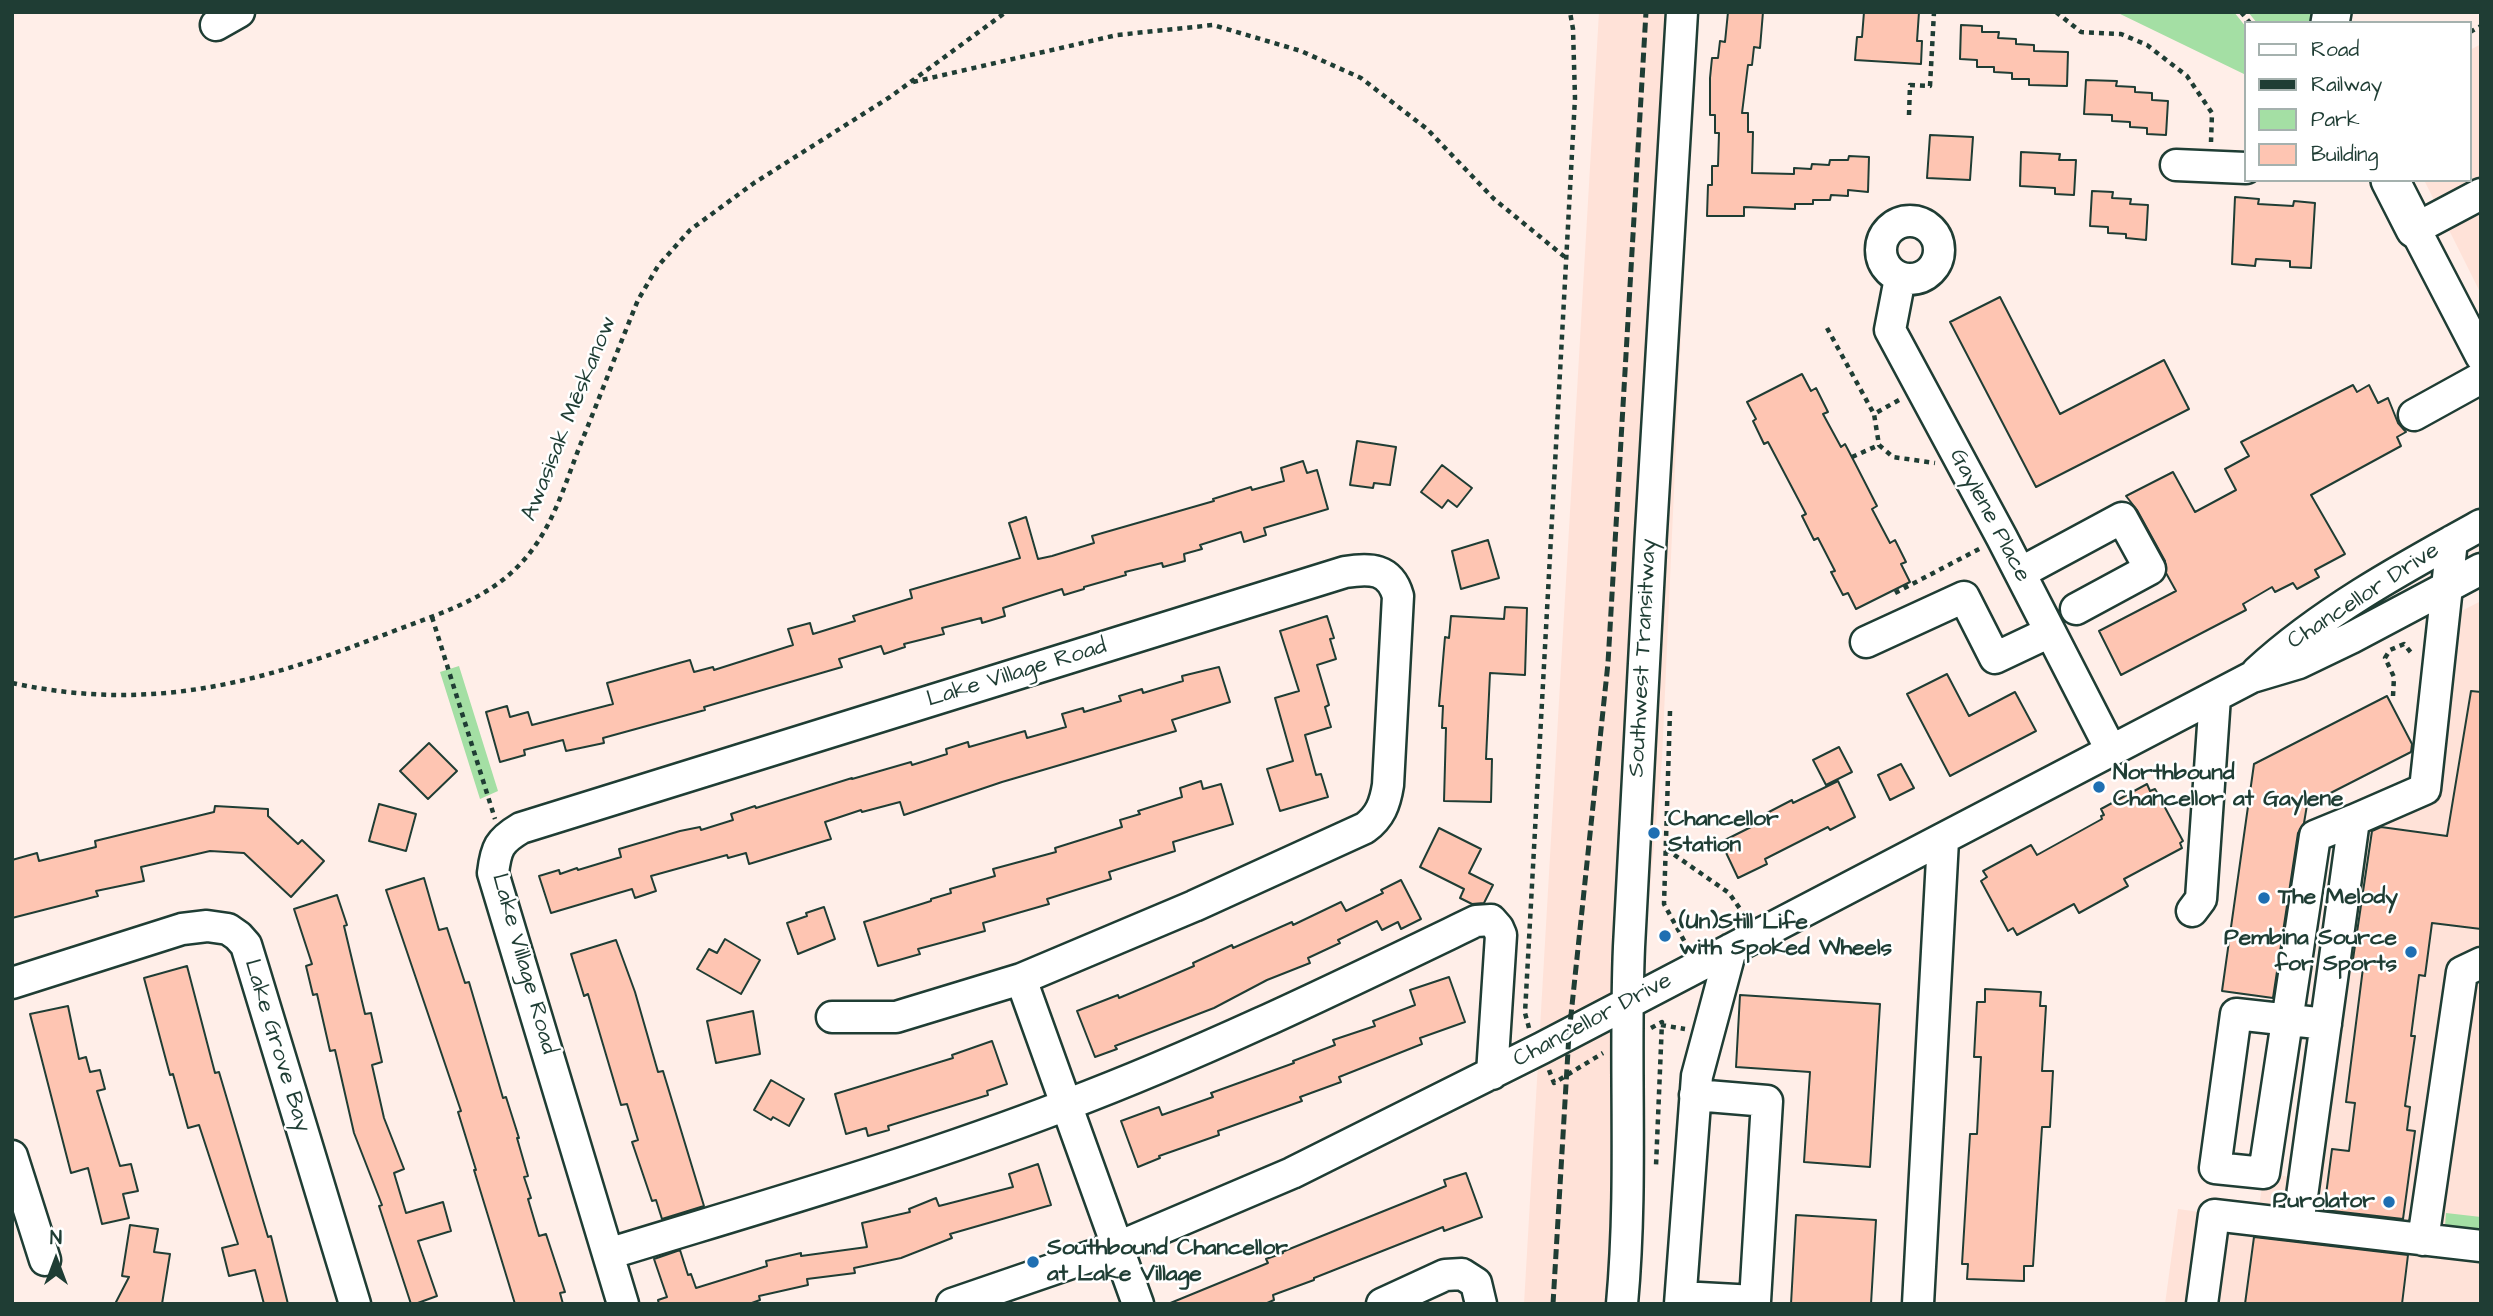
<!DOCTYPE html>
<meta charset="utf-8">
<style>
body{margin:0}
#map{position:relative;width:2493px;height:1316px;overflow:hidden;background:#ffeee8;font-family:"Architects Daughter",sans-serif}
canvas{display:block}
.frame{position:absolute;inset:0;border:14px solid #1f3d34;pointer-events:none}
.legend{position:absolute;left:2244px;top:21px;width:228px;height:161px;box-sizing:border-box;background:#fff;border:2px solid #a5b1ae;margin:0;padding:9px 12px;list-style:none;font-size:21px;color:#1f3d34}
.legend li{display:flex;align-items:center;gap:14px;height:35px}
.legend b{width:35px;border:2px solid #a5b1ae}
.north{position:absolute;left:21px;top:1225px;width:70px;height:70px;-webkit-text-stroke:5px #fff;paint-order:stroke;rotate:0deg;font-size:19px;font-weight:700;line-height:28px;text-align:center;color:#1f3d34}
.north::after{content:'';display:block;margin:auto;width:24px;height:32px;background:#1f3d34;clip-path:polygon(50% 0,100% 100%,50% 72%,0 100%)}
</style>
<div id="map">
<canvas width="2493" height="1316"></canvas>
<div class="frame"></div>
<ul class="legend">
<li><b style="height:9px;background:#fff"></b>Road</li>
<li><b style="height:9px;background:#1f3d34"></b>Railway</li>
<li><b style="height:19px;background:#a4dfa4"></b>Park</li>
<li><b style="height:19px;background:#fec5b2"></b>Building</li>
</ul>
<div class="north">N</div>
</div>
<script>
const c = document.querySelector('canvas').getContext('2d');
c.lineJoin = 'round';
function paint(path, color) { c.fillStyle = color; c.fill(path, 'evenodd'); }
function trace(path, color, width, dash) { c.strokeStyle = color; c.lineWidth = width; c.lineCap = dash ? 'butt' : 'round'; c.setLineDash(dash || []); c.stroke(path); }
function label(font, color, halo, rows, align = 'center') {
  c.font = font + ' "Architects Daughter",sans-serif'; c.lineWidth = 5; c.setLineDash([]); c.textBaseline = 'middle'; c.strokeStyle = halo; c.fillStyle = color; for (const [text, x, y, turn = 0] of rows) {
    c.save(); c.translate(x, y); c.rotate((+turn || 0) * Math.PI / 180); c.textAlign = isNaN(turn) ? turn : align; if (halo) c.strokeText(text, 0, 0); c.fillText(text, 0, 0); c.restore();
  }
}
const built = new Path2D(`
 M1599,12H1699L1685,243L1662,759L1643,964L1622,1304H1524Z
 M2481,44V294L2424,180H2470V50Z
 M2481,601V1304H2165L2178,1209L2257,1220L2264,1173L2304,1179L2354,820L2425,789L2444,620Z`);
const green = new Path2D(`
 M2116,12H2234L2246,27V75Z
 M2248,12H2322L2320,23H2257Z
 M459,666L498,791L480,799L440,672Z
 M2446,1213L2481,1217L2480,1230L2445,1226Z`);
const building = new Path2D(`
 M1728,12H1763L1760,48L1754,47L1752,65H1748L1742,113H1748V132H1753L1752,173L1794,174V168L1811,169L1812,164L1829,165L1830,160H1848L1849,156L1869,157L1868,192L1848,190V196L1831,195L1830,200H1813V204H1795V209L1744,207V216H1707L1708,185H1712V166H1718L1719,133H1715V115H1710V78L1712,58H1718L1720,41L1725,42Z
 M1864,12H1919L1917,41H1922L1921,64L1855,60L1857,37H1862Z
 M1961,25L1982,26V32H1999L1998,38L2016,39V44L2034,45V51L2068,52L2067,86L2029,85V79H2012V73L1994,72V67H1977V60L1960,59Z
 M2086,80L2117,81L2116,86L2135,87V92L2152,93V100L2168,101L2166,135L2147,134V128L2130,127V122L2112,121V115L2084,114Z
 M1930,135L1973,137L1970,180L1927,178Z
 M2021,152L2060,154L2059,160H2076L2074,195L2055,194V188L2020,186Z
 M2092,191L2113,192L2112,198L2131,199L2130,204L2148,205L2146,240L2126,238V234L2108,233V227L2090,226Z
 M2235,197L2259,199L2258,204L2293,206L2294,201L2315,203L2311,268L2290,267V261L2256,259L2255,266L2232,264Z
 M2000,297L2060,414L2164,360L2189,409L2036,487L1950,322Z
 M1802,374L1811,391L1816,388L1828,412L1823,414L1841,447L1845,444L1856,465L1877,506L1872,509L1890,543L1895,540L1906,562L1901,564L1910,582L1856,609L1848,593L1843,595L1831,572L1835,571L1818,538L1814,540L1802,516L1806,514L1768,442L1764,444L1753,421L1756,419L1747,402Z
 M2353,385L2357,392L2369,385L2378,403L2388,398L2398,423L2406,432L2397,437L2401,446L2311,495L2345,554L2315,570L2319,577L2297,589L2293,583L2275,592L2272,587L2243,604L2246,610L2121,675L2099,631L2176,591L2166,573L2165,561L2137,510L2126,496L2173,472L2195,512L2236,490L2225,469L2249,456L2241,442Z
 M1357,441L1396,447L1390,485L1374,483L1373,488L1350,485Z
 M1303,461L1307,473L1317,470L1328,509L1264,528L1266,535L1244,542L1241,532L1200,545L1202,549L1184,554L1185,561L1163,567L1162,563L1125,572L1126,575L1084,587V589L1064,595L1062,589L1021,602L1003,608L1005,616L982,623L981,618L942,628L944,634L904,644L905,647L884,654L881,646L839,659L842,667L704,707L705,710L603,738L604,743L566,751L563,740L524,750L525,755L500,762L486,712L507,706L510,717L528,712L532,725L613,704L607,683L690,660L694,672L713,667L714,670L793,645L788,629L810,623L813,634L855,621L853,616L912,598L910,590L1020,558L1009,523L1026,517L1038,559L1052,556L1094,543L1092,536L1214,501L1213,499L1251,487L1252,490L1284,481L1281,468Z
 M1442,465L1472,488L1457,507L1448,500L1442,508L1421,492Z
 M1488,540L1499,578L1461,589L1452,551Z
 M1505,607L1527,608L1525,675L1490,673L1486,759H1492L1491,802L1444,801L1446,728H1442L1443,706H1439L1445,637L1449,638L1451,616L1504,619Z
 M1327,616L1334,638L1330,639L1336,659L1317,665L1329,705L1325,707L1331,727L1305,735L1316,775L1321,774L1328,797L1280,811L1267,769L1293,761L1275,698L1299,691L1280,631Z
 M1219,667L1230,702L1172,720L1176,731L1002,782L904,815L900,802L862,812L861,810L825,822L831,839L749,864L746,853L728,858L727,855L651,876L656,891L635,898L632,889L551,913L539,876L559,870L560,874L577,868L578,870L621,857L619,849L680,831L700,827L701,830L733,820L731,814L755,806L756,808L852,778V779L911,762L912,765L947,754L946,749L968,742L969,747L1025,731L1027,738L1066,727L1062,714L1083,708L1084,712L1121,701L1119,696L1142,689L1143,693L1183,681L1182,676Z
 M1947,674L1969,716L2015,692L2036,731L1950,776L1907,694Z
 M2471,691L2481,692V929L2432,923L2425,976L2419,975L2411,1036H2415L2405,1106L2410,1107L2407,1130L2415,1131L2403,1219L2324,1210L2332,1149L2349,1151L2355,1103L2346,1102L2363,968L2352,966L2372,831L2381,827L2447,836Z
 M2387,696L2412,744L2411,752L2307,805L2304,823L2298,833L2273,998L2222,991L2254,764Z
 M429,743L457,771L428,799L400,771Z
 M1839,747L1852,772L1826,785L1813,760Z
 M1901,764L1914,788L1890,800L1878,775Z
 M1201,781L1203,789L1221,784L1233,824L1173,842L1175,851L1109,872L1111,879L1047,899L1049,904L983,923L985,931L918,949L920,954L878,966L864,922L931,901V899L951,893L950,889L995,876L993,869L1056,852L1055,848L1122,827L1120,820L1140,814L1138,811L1182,797L1180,788Z
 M1838,781L1855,817L1830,830L1828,827L1765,859L1767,864L1738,878L1721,842L1767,819L1765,814L1792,800L1793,803Z
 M2147,784L2150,791L2155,789L2183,841L2180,843L2182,848L2124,879L2128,886L2079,913L2074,904L2017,935L2013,928L2008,931L1981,881L1987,877L1983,871L2031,845L2037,855L2102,819L2101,816L2104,815L2101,809Z
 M379,804L416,814L406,851L369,841Z
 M215,806L268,809V816L298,844L302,840L324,861L291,897L244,853L210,851L141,867L144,881L96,891L98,896L12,918V860L37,853L39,861L96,847L95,841L214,812Z
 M1439,828L1481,849L1469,873L1493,885L1484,903L1472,904L1460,898L1464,889L1420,867Z
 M424,878L439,930L447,928L465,983L469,982L503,1098L506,1097L519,1138H517L528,1176L524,1177L531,1198L528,1199L539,1236L546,1234L565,1292L560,1293L563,1304H515L474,1170H476L458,1112L461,1111L386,890Z
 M1401,880L1421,919L1401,929L1398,922L1382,930L1377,921L1338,940L1340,943L1308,958L1310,963L1267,980L1214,1008L1115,1046L1117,1049L1095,1057L1077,1011L1118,995L1119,998L1157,982L1194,966L1193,963L1232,945L1233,948L1292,922L1293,925L1341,902L1346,911L1383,893L1381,890Z
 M337,895L347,925L344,926L365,1014L371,1013L382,1062L372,1065L384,1118L404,1169L394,1173L406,1213L443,1202L451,1231L418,1241L437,1296L415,1304H411L379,1206L382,1205L354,1133L335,1050L330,1051L317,994L313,995L306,966L312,964L294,909Z
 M824,907L835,939L798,954L787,923L807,916L806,913Z
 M725,939L760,960L741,994L697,969L709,949L717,953Z
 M616,940L635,992L658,1072L663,1071L704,1206L662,1219L656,1200L652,1201L632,1142L638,1140L627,1104L621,1105L588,994L584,996L571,954Z
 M187,966L215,1073L219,1072L268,1237L271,1236L288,1304H264L255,1270L229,1276L222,1248L238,1244L199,1125L188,1128L173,1074L170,1075L144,978Z
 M1449,977L1465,1022L1420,1038L1422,1044L1339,1077L1341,1082L1300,1097L1302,1101L1218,1131L1219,1135L1159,1156L1160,1158L1138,1167L1121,1121L1159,1107L1162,1115L1213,1097L1211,1093L1294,1063L1293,1061L1335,1045L1333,1040L1375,1026L1373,1021L1415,1005L1410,990Z
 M1985,989L2041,992L2040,1006H2046L2042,1071H2053L2050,1127H2042L2033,1266H2024V1281L1967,1279L1968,1264H1962L1970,1134H1977L1981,1057H1974L1977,1002H1985Z
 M1740,995L1880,1004L1870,1167L1804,1162L1810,1072L1736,1067Z
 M68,1006L79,1059L86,1057L90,1072L100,1070L105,1089L97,1091L120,1166L131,1164L138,1191L123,1194L129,1218L102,1224L88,1168L71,1173L30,1014Z
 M753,1011L760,1054L716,1063L707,1021Z
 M992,1041L1007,1084L987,1091L988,1095L888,1126L889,1130L868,1136L866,1128L846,1134L835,1094L953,1058L952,1055Z
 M771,1080L804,1099L789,1126L773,1117L771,1120L754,1110Z
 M1038,1164L1051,1205L950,1234L952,1238L901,1258L854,1268L855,1273L807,1279L808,1285L759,1296L760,1300L749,1304H659L658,1300L667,1297L654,1259L680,1250L688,1275L691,1274L696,1288L767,1266L766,1261L801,1253V1256L867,1247L862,1223L910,1212L909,1209L936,1198L939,1206L1013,1187L1009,1174Z
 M1466,1173L1482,1217L1444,1231L1443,1227L1314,1278V1280L1273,1295L1274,1300L1265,1304H1168L1268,1263L1266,1259L1283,1253L1282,1252L1446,1186L1444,1180Z
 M1796,1215L1876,1220L1871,1304H1791Z
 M130,1225L158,1229L154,1252L170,1254L162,1304H115L129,1277L122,1276Z
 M2254,1237L2408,1255L2402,1304H2245Z`);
const path = new Path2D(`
 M2056,12L2081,32L2121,34L2147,45L2187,76L2212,113L2211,142
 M2241,12L2250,23
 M2470,32L2481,26
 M913,82L1117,35L1213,25L1301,51L1361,78L1427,129L1494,199L1566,258
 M1909,115L1910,85L1930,86L1934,12
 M1827,328L1874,414
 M1899,400L1874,414L1879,445L1893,457L1935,463
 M1852,457L1879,445
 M1895,593L1981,548
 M432,617L495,819
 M12,683C156,714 266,681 399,629C444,612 490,598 523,561C552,529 564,487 579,448C599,399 618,349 638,300L658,266L690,230L754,183L890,97L1006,12
 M2393,696L2394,677L2385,658L2390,650L2404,644L2413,655
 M1670,711L1664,904L1687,946
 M1666,849L1729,893L1745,916
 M1661,1025L1685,1029
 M1529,1028L1525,1013L1575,98L1573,29L1570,12
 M1651,1028L1662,1022L1656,1166
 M1549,1070L1554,1083L1603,1053`);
const minor = new Path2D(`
 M216,25L239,12
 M2176,165L2246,168
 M2481,194L2415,229L2481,356
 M1881 250a29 29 0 1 1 58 0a29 29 0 1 1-58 0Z
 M1900,278L1890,330L2002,538L2111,750
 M2414,415L2481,378
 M2020,573L2122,518L2150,569L2076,609
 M1866,642L1964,597L1995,658L2050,632
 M2257,672C2322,612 2403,568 2481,525
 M2354,820L2425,789L2452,541
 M2192,911L2201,899L2215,697
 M12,983L182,929L207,926L228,929L238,936L246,945L254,971L355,1304
 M832,1017H896L1021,979
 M12,1156L45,1260
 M2298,1225C2316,1090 2336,955 2354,820L2315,836L2264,1173L2215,1168L2236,1014L2326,1024
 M2423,1240L2462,972L2481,963
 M608,1254C761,1207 916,1163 1066,1105C1206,1052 1341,986 1476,921L1491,920L1498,928L1501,935L1492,1074
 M1681,1297L1755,1301L1767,1101L1695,1095
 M623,1304L493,873C496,848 499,841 521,828L1345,572C1370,568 1390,568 1398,596L1388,785C1385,804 1380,817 1365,828L1194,906L1021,979L1138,1304
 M952,1304L1118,1247L1292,1173L1542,1048L2252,677L2299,663L2351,638L2481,569
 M1382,1304L1445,1275L1462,1274L1476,1283L1481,1304
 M1622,1304C1633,1185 1624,1065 1629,947C1644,635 1663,324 1682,12
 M1680,1304L1697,1076L1731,949
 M1918,1304L1943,840
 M2202,1304L2214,1215L2481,1246`);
const major = new Path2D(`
 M2330,23L2332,12
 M2390,180L2415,229`);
const rail = new Path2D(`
 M1553,1304L1569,1034L1608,663L1646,12`);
const markers = [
 [2099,787,7,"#1f6fb2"],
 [1654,833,7,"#1f6fb2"],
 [2264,898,7,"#1f6fb2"],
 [1665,936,7,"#1f6fb2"],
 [2411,952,7,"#1f6fb2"],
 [2389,1202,7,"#1f6fb2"],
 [1033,1262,7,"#1f6fb2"]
];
const streetNames = [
 ["Awasisak Mēskanow",570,419,-68],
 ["Gaylene Place",1989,516,62],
 ["Chancellor Drive",2364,597,-33],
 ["Southwest Transitway",1644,658,-87],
 ["Lake Village Road",1017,674,-17],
 ["Lake Village Road",523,964,74],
 ["Chancellor Drive",1593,1021,-28],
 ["Lake Grove Bay",276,1046,73]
];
const poiNames = [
 ["Northbound",2113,774],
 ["Chancellor at Gaylene",2113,800],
 ["Chancellor",1668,820],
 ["Station",1668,846],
 ["The Melody",2278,898],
 ["(Un)Still Life",1679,923],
 ["with Spoked Wheels",1679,949],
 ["Pembina Source",2397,939,"right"],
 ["for Sports",2397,965,"right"],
 ["Purolator",2375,1202,"right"],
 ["Southbound Chancellor",1047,1249],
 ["at Lake Village",1047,1275]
];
paint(built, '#ffe2d8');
paint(green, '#a4dfa4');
paint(building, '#fec5b2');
trace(building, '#1f3d34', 2);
trace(minor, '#1f3d34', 35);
trace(major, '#1f3d34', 42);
trace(path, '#1f3d34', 4.5, [5, 5]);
trace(minor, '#fff', 30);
trace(major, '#fff', 37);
trace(rail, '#1f3d34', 5, [10, 5]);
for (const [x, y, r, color] of markers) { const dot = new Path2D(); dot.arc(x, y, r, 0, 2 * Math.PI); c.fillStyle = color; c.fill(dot); trace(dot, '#fff', 2.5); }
label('23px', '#1f3d34', '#fff', streetNames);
label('bold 23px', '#1f3d34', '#fff', poiNames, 'left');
</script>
